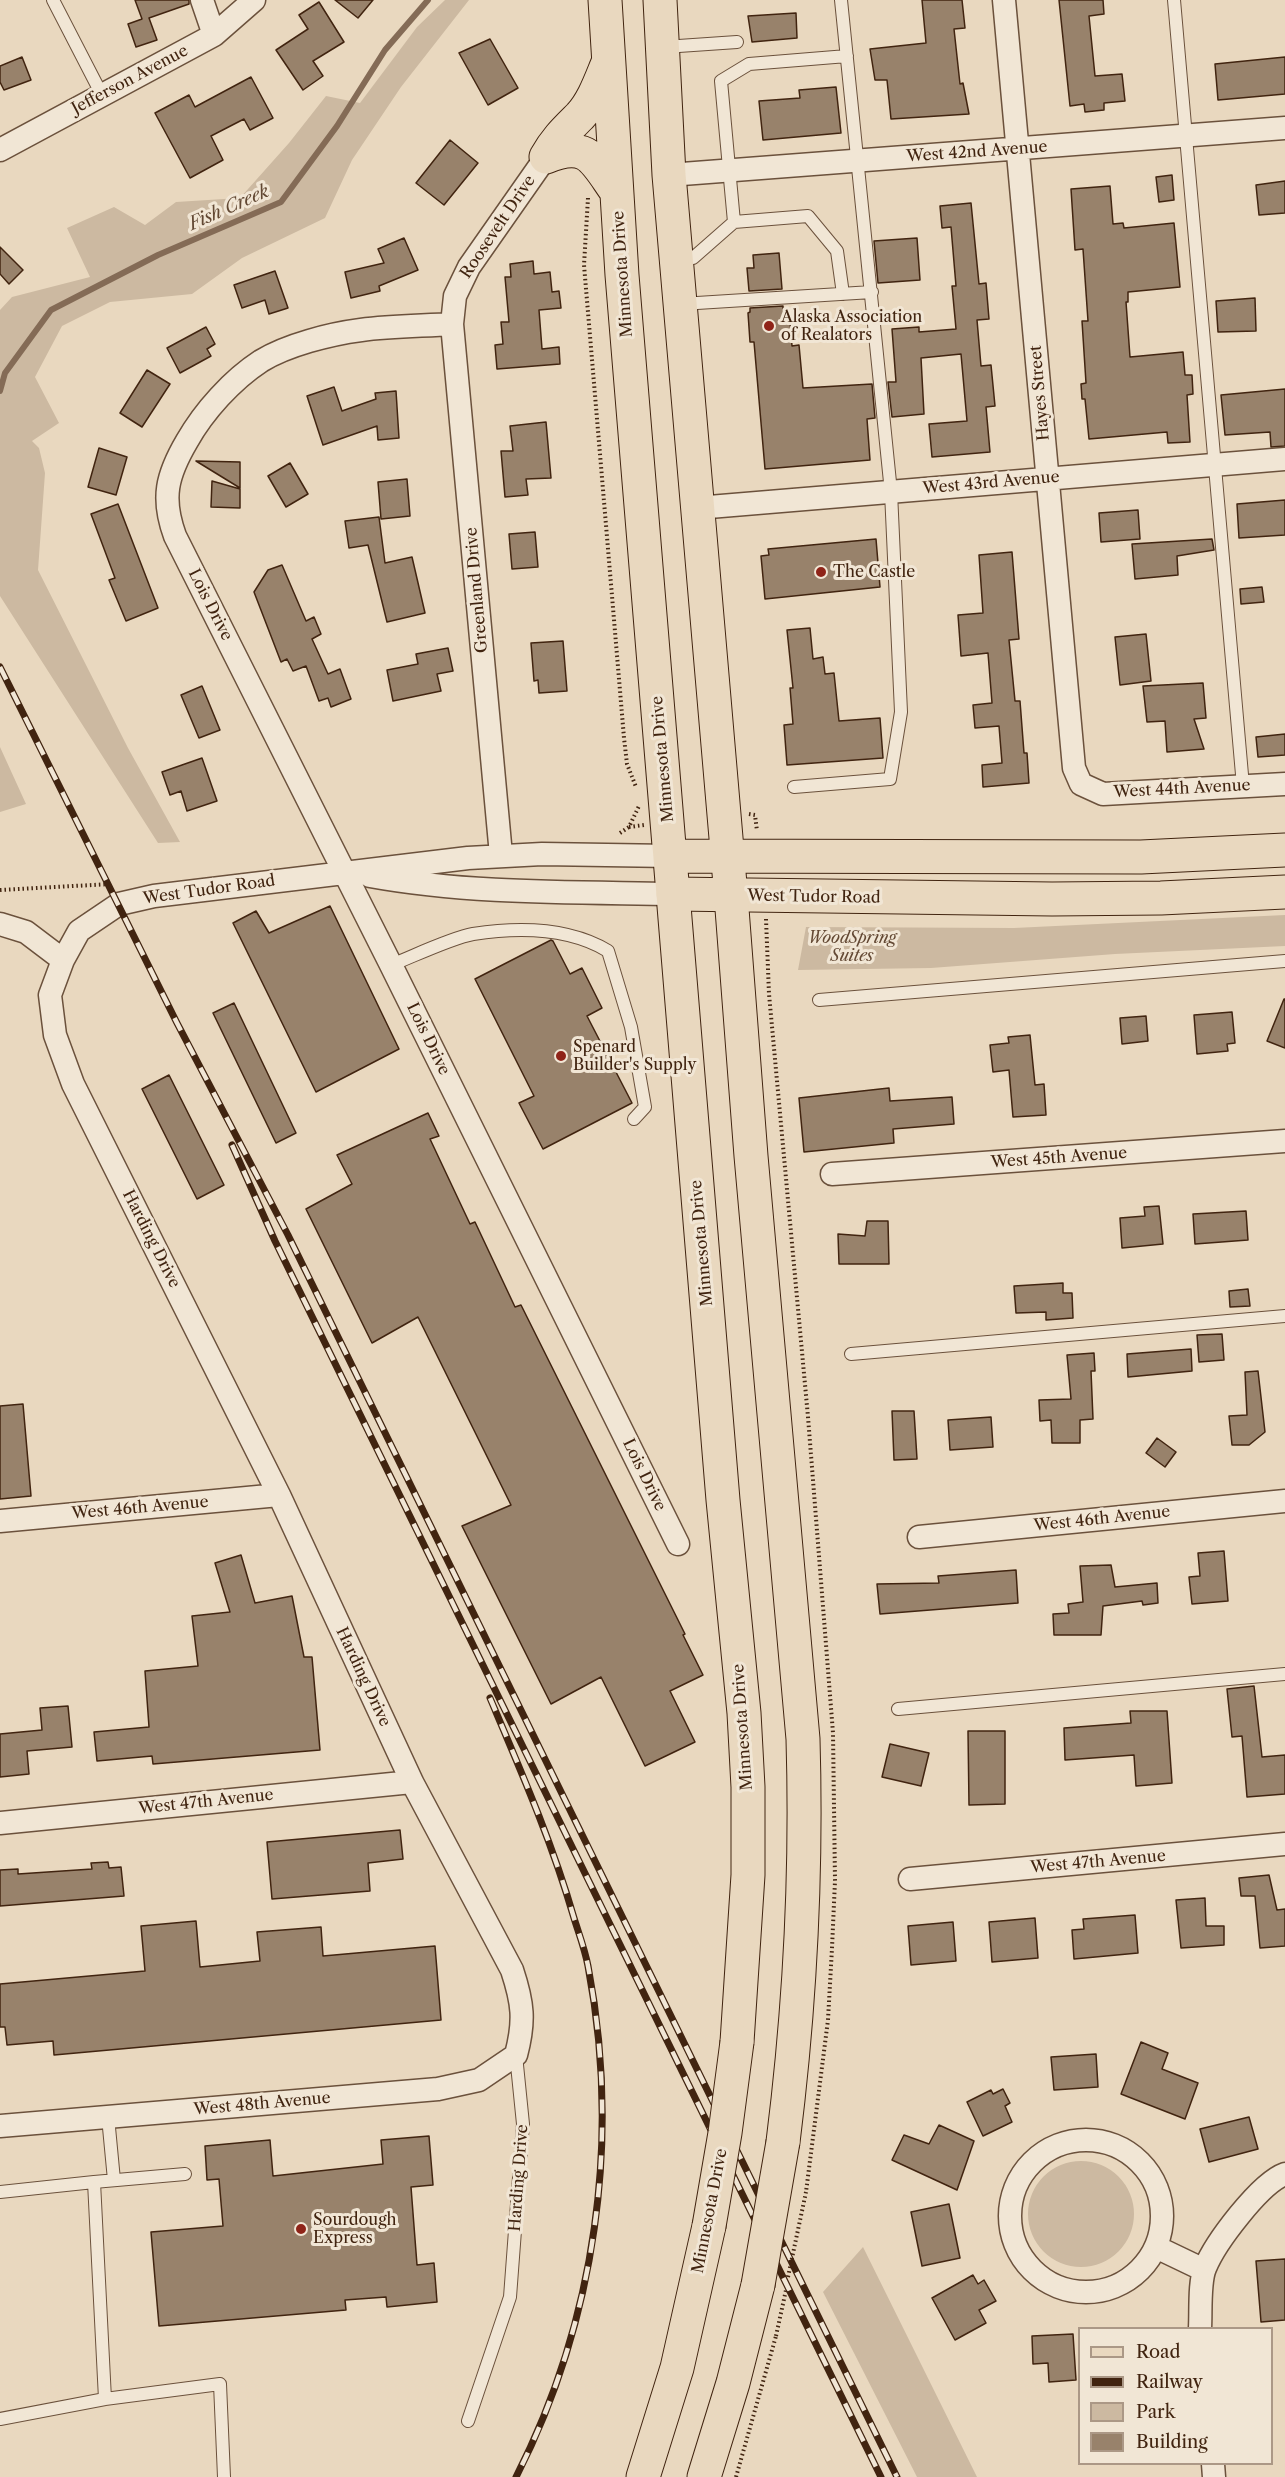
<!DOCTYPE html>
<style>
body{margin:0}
#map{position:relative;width:1285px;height:2477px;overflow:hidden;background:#e9d8bf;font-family:"Libre Caslon Text",serif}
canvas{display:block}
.legend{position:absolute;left:1078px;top:2327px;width:195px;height:138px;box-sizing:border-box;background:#f1e6d5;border:2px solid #ab9886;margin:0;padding:8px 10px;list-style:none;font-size:18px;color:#412410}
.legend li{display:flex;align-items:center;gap:12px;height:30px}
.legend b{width:30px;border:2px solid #ab9886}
</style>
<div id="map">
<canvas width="1285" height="2477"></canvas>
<ul class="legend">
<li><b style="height:8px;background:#e9d8bf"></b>Road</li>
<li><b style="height:8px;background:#412410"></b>Railway</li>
<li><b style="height:16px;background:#ccb9a1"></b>Park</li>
<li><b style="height:16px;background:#98826b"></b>Building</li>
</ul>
</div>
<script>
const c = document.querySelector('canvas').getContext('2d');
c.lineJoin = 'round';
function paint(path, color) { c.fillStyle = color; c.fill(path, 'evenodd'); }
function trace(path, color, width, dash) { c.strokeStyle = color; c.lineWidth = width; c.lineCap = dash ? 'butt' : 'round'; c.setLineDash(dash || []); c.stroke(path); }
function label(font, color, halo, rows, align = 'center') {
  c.font = font + ' "Libre Caslon Text",serif'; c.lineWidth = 6; c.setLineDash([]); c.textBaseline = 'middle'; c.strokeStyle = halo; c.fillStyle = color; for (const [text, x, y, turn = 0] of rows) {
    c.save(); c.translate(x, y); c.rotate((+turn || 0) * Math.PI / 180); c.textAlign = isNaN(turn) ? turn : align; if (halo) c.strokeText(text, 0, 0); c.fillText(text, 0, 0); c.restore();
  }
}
const green = new Path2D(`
 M445,0H469L401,87L352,160L325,218L242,258L192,294L110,302L62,326L35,377L59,423L32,441L39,448L45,473L38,570L128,748L180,842L158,843L0,596V310L12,297L90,277L67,228L114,207L145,225L176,202L240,198L289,143L326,96L360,103L417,27Z
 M0,747L26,804L0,812Z
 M1285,915V946L1115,954L931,968L798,970L806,927L1014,928Z
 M1028 2214a53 53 0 1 1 106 0a53 53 0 1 1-106 0Z
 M863,2247L977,2477H917L823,2292Z`);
const stream = new Path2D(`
 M0,391L5,373L51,310L158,255L281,202L337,126L385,50L428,0`);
const building = new Path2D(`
 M135,0H189V4L149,18L157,40L136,47L128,24L142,19Z
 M335,0H373L358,18Z
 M922,0H962L965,28L954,29L960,84L963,83L969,114L891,119L887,80H875L870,49L926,43Z
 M1059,0H1103L1104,14L1089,16L1095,76L1122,74L1125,101L1104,103V110L1085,112L1084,104L1070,106Z
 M319,2L344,42L313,61L323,76L303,90L276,50L308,29L299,15Z
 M796,13L797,38L752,42L748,16Z
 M490,39L518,88L488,105L459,53Z
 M22,57L31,80L4,90L0,82V66Z
 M1285,57V94L1218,100L1215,64Z
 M251,77L273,118L250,130L244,119L211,136L223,160L190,178L155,113L189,95L195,107Z
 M836,87L841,133L763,140L759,101L800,98L799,90Z
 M450,140L478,163L444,205L416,183Z
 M1172,175L1174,200L1159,202L1156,177Z
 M1285,181V213L1259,215L1256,185Z
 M1110,186L1113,224L1123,223L1124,228L1174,223L1180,287L1128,292V302H1126L1130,357L1183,352L1185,375H1192L1193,394L1187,395L1190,442L1168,443L1167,432L1089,439L1085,399H1082L1081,384L1086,383L1082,321H1088L1083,249L1075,250L1071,189Z
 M971,203L979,284L986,283L989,319L977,320L981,366L991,365L995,406L986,407L990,452L932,457L929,424L967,421L961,354L921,358L924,414L892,417L888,382H896L892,329L919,327V332L956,329L952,286H956L951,227L942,228L940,206Z
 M404,238L418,270L379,286L380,291L351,298L345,272L384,263L378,249Z
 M917,238L920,280L878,283L874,241Z
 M0,247L23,270L9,284L0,274Z
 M779,253L782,289L749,291L747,268H754L753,255Z
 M533,261L534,274L550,272L552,292L559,291L561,308L539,310L542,349L559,347L560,364L497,369L495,345L503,344L501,322H509L505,277H511L510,264Z
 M275,271L288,308L269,314L265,300L242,308L234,285Z
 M1255,298L1256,331L1218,332L1216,301Z
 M783,306V310L789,309L792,346L799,345L803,388L872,384L875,418L867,419L870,460L765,469L754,342H750L748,313L750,312V308Z
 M206,327L215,344L207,349L211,356L180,373L167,348Z
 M147,370L170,384L142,427L120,413Z
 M334,387L342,411L376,399L375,393L396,391L399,438L378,440L377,426L323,445L307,396Z
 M1285,389V446L1271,447L1270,432L1225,435L1221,395Z
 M546,422L551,478L526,479L528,495L505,497L501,451H513L510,426Z
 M99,448L127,457L116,495L88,487Z
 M196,461L240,462V488Z
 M290,463L308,494L286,507L268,476Z
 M407,479L410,516L381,519L378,482Z
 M212,481L240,489V508L211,507Z
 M1285,500V535L1239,538L1237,504Z
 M118,504L158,608L126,621L109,580L115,578L91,514Z
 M1138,510L1140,539L1101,542L1099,513Z
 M379,517L385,563L412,557L425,613L387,622L368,545L349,548L345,521Z
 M535,532L538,567L512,569L509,534Z
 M876,539L880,587L765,599L761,556L769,555L768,549Z
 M1212,539L1214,550L1177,556L1178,575L1135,579L1132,544Z
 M1012,552L1019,639L1009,640L1015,701H1020L1024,753H1027L1029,783L983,787L982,765L1002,763L999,726L975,728L973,705L992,703L988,653L961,656L958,615L983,613L979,555Z
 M282,565L306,621L314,617L321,634L312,639L328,674L340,669L351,699L331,707L328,698L319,701L306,666L293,671L287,659L281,662L254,592L268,570Z
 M1262,587L1264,602L1241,604L1240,589Z
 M810,628L813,659L823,657L825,674L834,673L839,721L880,718L883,758L787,765L784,725L793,724L790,688H793L787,630Z
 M1146,634L1151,681L1120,685L1115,637Z
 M563,641L567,691L539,693L538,680L534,681L531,643Z
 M448,648L453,671L437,674L441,691L393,701L387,670L418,664L416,654Z
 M1203,683L1206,718L1194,719L1204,749L1167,752L1165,721L1147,722L1143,686Z
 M202,686L220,730L199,738L181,695Z
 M1285,734V755L1258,757L1256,737Z
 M202,758L217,801L187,811L181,791L170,795L162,772Z
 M330,906L399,1049L316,1092L233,923L256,911L269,933Z
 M551,940L553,941L570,974L582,968L602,1008L587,1016L632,1103L543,1149L519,1103L534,1096L475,979Z
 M1284,999H1285V1048L1267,1041Z
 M234,1003L296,1133L276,1143L213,1013Z
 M1232,1012L1235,1043L1227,1044L1228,1051L1197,1054L1194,1015Z
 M1146,1016L1148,1041L1122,1044L1120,1018Z
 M1030,1035L1035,1085L1044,1084L1046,1115L1013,1117L1009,1070L993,1072L990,1045L1009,1043L1008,1037Z
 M169,1075L224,1185L197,1199L142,1089Z
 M889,1088L890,1101L952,1097L954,1124L893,1129L894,1143L804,1152L799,1098Z
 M428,1113L439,1136L430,1139L470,1224L475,1222L515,1307L521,1305L685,1634L683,1635L703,1675L670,1691L695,1742L645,1766L601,1677L551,1704L462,1526L511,1505L418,1317L372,1343L306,1209L352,1184L337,1155Z
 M1159,1206L1163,1244L1122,1248L1120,1218L1145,1216L1144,1207Z
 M1246,1211L1248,1240L1195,1244L1193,1214Z
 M867,1221H888L889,1264H839L838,1234L865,1236Z
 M1063,1283V1293H1072L1073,1318L1046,1320V1312L1016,1313L1014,1286Z
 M1248,1289L1250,1306L1230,1307L1229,1291Z
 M1222,1334L1224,1360L1199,1362L1197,1335Z
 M1191,1349L1192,1371L1128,1377L1127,1354Z
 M1094,1353L1095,1371H1091L1093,1419L1080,1420V1443H1052L1051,1420L1040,1421L1039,1400L1071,1399L1067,1355Z
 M1258,1371L1265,1432L1249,1445H1232L1229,1416L1247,1415L1245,1372Z
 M23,1404L31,1496L0,1499V1406Z
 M892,1411H914L917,1459L894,1460Z
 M991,1417L993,1447L950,1450L948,1420Z
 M1157,1438L1176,1452L1165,1467L1146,1453Z
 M1224,1551L1228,1601L1192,1604L1189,1577L1200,1576L1198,1553Z
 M241,1555L255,1603L292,1596L304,1657H312L320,1750L153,1764L152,1756L97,1761L94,1732L149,1727L145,1671L198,1666L192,1616L230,1612L215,1563Z
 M1111,1565L1115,1587L1157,1583L1158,1603L1143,1605L1142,1601L1103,1606L1101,1635H1054L1053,1614L1069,1613L1068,1604L1083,1602L1080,1566Z
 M1016,1570L1018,1603L880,1614L877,1584L939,1583L938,1576Z
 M1254,1686L1262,1757L1285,1755V1794L1247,1797L1242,1736L1232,1737L1227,1689Z
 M68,1706L72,1747L27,1751L29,1774L0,1777V1734L42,1730L40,1708Z
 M1130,1711H1167L1172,1783L1136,1786L1134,1755L1065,1760L1064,1728L1131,1723Z
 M968,1731H1005V1804L969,1805Z
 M890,1744L929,1753L921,1786L882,1777Z
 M400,1830L403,1859L368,1863L370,1891L272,1899L267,1842Z
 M108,1862L109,1868L121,1867L124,1896L0,1906V1870L18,1869V1874L92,1869L91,1863Z
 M1269,1875L1277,1910L1285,1909V1946L1260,1948L1255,1896H1241L1239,1878Z
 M1205,1898L1206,1926H1224V1945L1181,1948L1176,1900Z
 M1135,1915L1138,1953L1074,1959L1072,1930L1084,1929L1083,1919Z
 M1035,1918L1038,1958L992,1962L989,1922Z
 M196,1921L200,1967L260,1961L257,1932L321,1927L323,1956L435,1946L441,2020L54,2055L53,2041L7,2045L5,2027H0V1984L145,1971L141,1926Z
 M953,1922L956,1961L911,1965L908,1926Z
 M1141,2042L1168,2053L1162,2069L1198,2083L1185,2119L1121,2094Z
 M1096,2054L1098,2087L1054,2090L1051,2057Z
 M1003,2089L1010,2103L1005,2106L1012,2122L983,2136L967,2102L991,2090L993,2094Z
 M1249,2117L1258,2149L1209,2162L1200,2129Z
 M939,2125L974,2141L957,2190L892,2160L904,2135L929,2144Z
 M429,2136L433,2185L411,2187L417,2265L434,2263L437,2302L387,2307L386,2297L345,2300L346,2310L159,2326L151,2232L223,2226L219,2179L207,2180L205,2146L270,2140L273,2176L383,2164L381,2140Z
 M949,2204L960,2258L922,2266L911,2212Z
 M1285,2259V2320L1261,2322L1256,2261Z
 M973,2275L978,2284L984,2280L996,2301L979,2310L986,2323L955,2340L932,2298Z
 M1073,2334L1076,2380L1049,2382L1048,2363L1033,2364L1032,2336Z`);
const path = new Path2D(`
 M588,198L584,265L624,738L627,764L636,787
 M749,814L755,815L757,831
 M629,827L644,825
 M620,833L629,827L639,806
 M0,890L111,884
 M766,919L769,994L808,1417L833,1733L835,1881L832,1948L828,2020L806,2192
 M736,2477L776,2336`);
const service = new Path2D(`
 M53,0L102,95
 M1174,0L1243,786
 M664,47L737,42
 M734,222L721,81L749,64L847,56
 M677,259L693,258L734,222L808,216L837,251L843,294
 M681,304L872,292
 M794,787L890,779L901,712L891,492L841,0
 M391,965C414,956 451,938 473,934C519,927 568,927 608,951L631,1027L645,1107L634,1119
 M819,1000L1285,961
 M851,1354L1285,1316
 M898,1709L1285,1674
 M108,2117L114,2180
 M94,2182L185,2174
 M0,2192L94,2182L105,2399
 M0,2419L105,2399L220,2384L224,2477
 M468,2421L510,2297L523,2124L516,2055`);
const minor = new Path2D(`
 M202,0L214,35
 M1004,0L1074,768L1081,784L1103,794L1285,784
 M0,150L214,35L254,0
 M546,157L469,267L455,296L452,324C422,326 391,326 361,330C330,334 287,345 261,361C232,380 204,411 187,441C167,475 161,498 175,536L391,965L678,1544
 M669,175L1285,128
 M452,324L501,855
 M697,508L1285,459
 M370,876C469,894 572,892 673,894
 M0,924L26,932L63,960
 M832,1174L1285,1141
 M0,1521L279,1495
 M919,1537L1285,1501
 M0,1823L412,1782
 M910,1879L1285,1844
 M0,2126L438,2089L479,2080L516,2055C525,2021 523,2003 512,1970L412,1782L279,1495L73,1084L55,1035L50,995L63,960L79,931L119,904L154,896L468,858L542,854L671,856
 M1010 2216a76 76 0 1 1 152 0a76 76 0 1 1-152 0Z
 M1156,2247L1204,2270
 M1200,2328C1201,2312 1199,2282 1205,2268C1215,2243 1260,2183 1285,2174
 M1213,2464L1214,2477`);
const primary = new Path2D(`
 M605,0L622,275L673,894L1052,899L1161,898L1285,892
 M660,0L669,175L731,896
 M546,157C556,139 566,130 580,116C593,102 600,82 607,65
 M546,157C588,140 594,160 616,191
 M671,856L1141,857L1285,850`);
const motorway = new Path2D(`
 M673,894L723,1500L744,1713L748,1787V1875L737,2042
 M731,896L751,1156L803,1739C807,1874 800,2007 783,2142
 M643,2477L677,2368L709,2226
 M704,2477L733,2383L758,2285`);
const rail = new Path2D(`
 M0,667L177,1023L288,1235L897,2477
 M232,1145L275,1241L881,2477
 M490,1698C521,1771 552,1842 574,1918C579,1934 585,1950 588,1966C621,2139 596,2320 516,2477`);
const pathBridge = new Path2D(`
 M788,2277L806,2192
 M776,2336L786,2290`);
const motorwayBridge = new Path2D(`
 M709,2226L725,2133L737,2042
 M758,2285L783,2142`);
const markers = [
 [769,326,6,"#8f2418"],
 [821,572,6,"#8f2418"],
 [561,1056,6,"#8f2418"],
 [301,2229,6,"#8f2418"]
];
const streetNames = [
 ["Jefferson Avenue",130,80,-28],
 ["West 42nd Avenue",977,152,-4],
 ["Roosevelt Drive",498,227,-56],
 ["Minnesota Drive",623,274,-94],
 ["Hayes Street",1040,393,-95],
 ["West 43rd Avenue",991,483,-5],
 ["Greenland Drive",477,590,-95],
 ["Lois Drive",210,605,63],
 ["Minnesota Drive",663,759,-95],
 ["West 44th Avenue",1182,789,-3],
 ["West Tudor Road",209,890,-8],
 ["West Tudor Road",814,897,1],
 ["Lois Drive",428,1039,64],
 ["West 45th Avenue",1059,1158,-4],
 ["Harding Drive",151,1239,63],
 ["Minnesota Drive",702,1243,-95],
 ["Lois Drive",644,1475,64],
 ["West 46th Avenue",140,1508,-5],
 ["West 46th Avenue",1102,1519,-6],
 ["Harding Drive",363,1677,65],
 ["Minnesota Drive",743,1727,-94],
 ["West 47th Avenue",206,1802,-6],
 ["West 47th Avenue",1098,1862,-5],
 ["West 48th Avenue",262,2104,-5],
 ["Harding Drive",519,2178,-86],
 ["Minnesota Drive",710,2211,-79]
];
const poiNames = [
 ["Alaska Association",781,317],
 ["of Realators",781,335],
 ["The Castle",833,572],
 ["Spenard",573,1047],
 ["Builder's Supply",573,1065],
 ["Sourdough",313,2220],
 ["Express",313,2238]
];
const parkNames = [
 ["WoodSpring",852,938],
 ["Suites",852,956]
];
const waterNames = [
 ["Fish Creek",229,208,-24]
];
paint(green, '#ccb9a1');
trace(stream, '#846b56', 6);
paint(building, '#98826b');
trace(building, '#412410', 1.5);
trace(service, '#6b513c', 14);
trace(minor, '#6b513c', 25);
trace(primary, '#412410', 35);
trace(motorway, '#412410', 35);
trace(path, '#412410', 4, [1.5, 3]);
trace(service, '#f1e6d5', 12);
trace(minor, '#f1e6d5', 22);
trace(primary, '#e9d8bf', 33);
trace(motorway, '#e9d8bf', 33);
trace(rail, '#412410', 7);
trace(rail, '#f1e6d5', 4.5, [14]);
trace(motorwayBridge, '#412410', 35, []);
trace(pathBridge, '#412410', 4, [1.5, 3]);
trace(motorwayBridge, '#e9d8bf', 33);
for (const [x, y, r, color] of markers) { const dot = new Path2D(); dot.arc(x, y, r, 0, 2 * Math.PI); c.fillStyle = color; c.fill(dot); trace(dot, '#f1e6d5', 2); }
label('16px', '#412410', '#f1e6d5', streetNames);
label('16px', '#412410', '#f1e6d5', poiNames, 'left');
label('italic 16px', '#644934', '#f1e6d5', parkNames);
label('italic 18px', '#624833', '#f1e6d5', waterNames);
</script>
